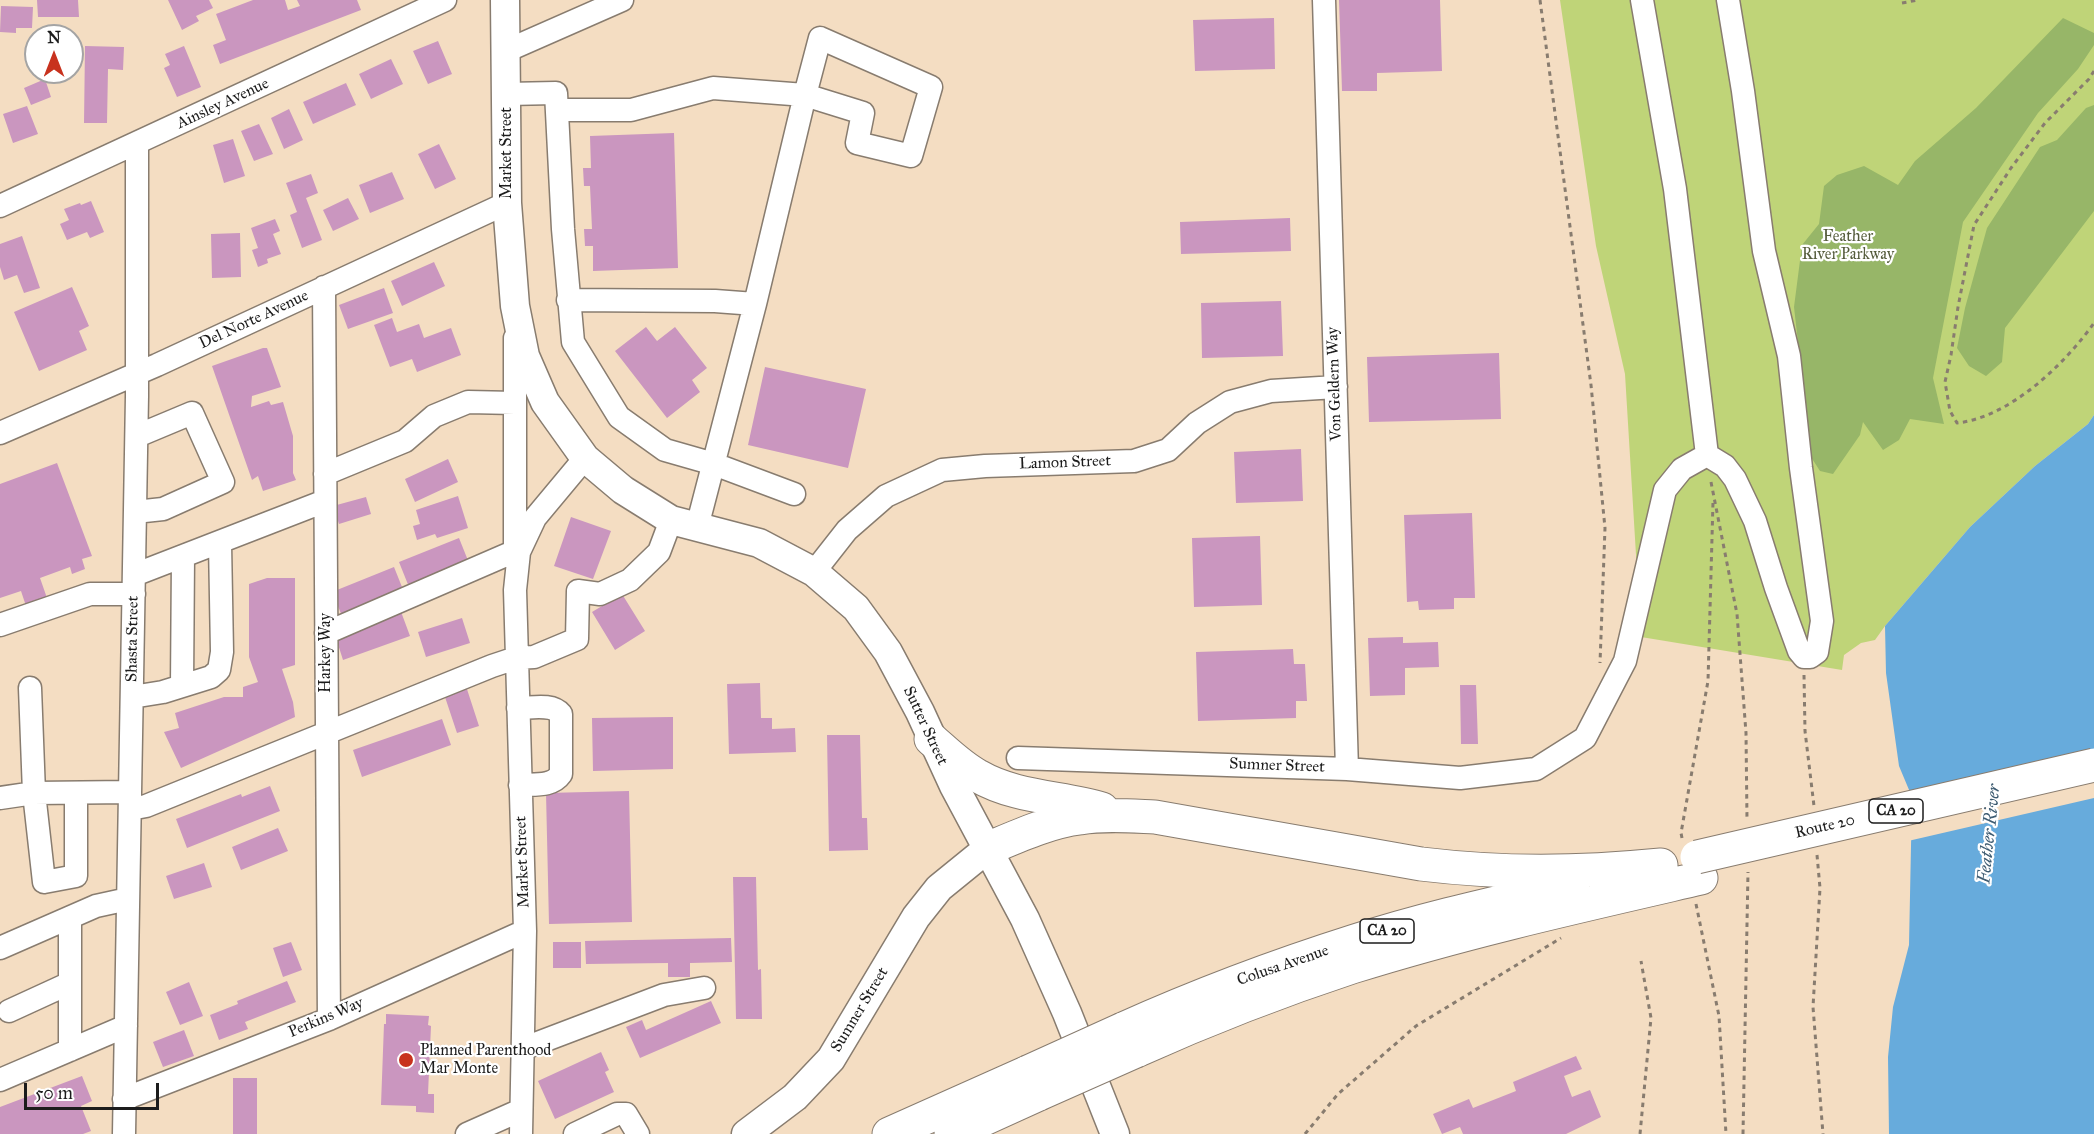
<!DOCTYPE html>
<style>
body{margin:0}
#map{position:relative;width:2094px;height:1134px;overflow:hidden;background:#f4ddc2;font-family:"IM FELL Great Primer",serif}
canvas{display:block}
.north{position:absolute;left:24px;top:24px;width:60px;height:60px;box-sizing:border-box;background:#fff;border:2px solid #a4a4a4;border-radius:50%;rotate:0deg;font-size:16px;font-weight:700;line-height:24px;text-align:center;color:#1c1c1c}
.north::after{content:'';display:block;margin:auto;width:21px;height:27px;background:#c8321e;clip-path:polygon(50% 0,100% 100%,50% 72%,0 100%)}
.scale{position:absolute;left:24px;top:1083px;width:135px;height:27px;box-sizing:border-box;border:3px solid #1c1c1c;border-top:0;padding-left:8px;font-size:18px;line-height:21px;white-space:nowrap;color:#1c1c1c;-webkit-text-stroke:4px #fff;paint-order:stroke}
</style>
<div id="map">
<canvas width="2094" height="1134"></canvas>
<div class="north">N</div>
<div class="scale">50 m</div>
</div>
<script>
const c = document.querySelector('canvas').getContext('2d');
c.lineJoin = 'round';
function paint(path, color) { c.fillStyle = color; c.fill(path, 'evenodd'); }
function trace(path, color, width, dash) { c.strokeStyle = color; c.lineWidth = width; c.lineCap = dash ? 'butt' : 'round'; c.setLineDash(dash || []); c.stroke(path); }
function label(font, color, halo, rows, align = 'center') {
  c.font = font + ' "IM FELL Great Primer",serif'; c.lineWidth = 4.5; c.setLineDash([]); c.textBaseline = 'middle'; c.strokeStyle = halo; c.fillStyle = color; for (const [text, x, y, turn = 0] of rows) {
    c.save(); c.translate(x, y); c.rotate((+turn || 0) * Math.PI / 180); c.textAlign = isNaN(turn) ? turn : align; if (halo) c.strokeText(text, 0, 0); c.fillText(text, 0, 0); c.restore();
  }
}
const green = new Path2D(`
 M1560,0H2094V415L2088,424L2035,466L1970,527L1885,626L1875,640L1861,643L1844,655L1842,670L1641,637L1625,374L1596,246Z`);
const forest = new Path2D(`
 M2063,18L2094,33V45L2078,69L2038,113L1963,222L1933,378L1944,424L1910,419L1899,440L1883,450L1863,422L1860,435L1833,474L1820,471L1811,457L1794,307L1802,245L1819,224L1824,186L1837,175L1864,166L1898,185L1915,161L1976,108Z
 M2094,105V211L2005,328L2002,362L1986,376L1969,366L1957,348L1965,308L1987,228L2040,147L2057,140L2086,108Z`);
const water = new Path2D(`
 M2094,415V1134H1889L1888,1057L1893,1007L1909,945L1912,797L1899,766L1886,673L1885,626L1970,527L2035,466L2088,424Z`);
const pier = new Path2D(`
 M2094,754V798L1908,841L1909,798Z`);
const building = new Path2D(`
 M37,0H78L79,17H38Z
 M168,0H209L213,8L196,16L199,21L182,30Z
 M253,0H285L288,10L300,6L297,0H357L361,10L220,64L213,45L226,40L216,14Z
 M1339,0H1440L1442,71L1377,73V91H1342Z
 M1,6L33,7L32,28H16V33L0,32Z
 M1274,18L1275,69L1195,71L1193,20Z
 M438,41L452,74L428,84L413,51Z
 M85,46L124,47L123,70L108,69L107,123H84Z
 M184,46L201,87L177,97L164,68L170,65L165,54Z
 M391,59L403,84L371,99L359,74Z
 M45,79L51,97L31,105L24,88Z
 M346,83L356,105L313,124L303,102Z
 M27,106L38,134L13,143L3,114Z
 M289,109L303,140L284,149L271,118Z
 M259,124L273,154L254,161L241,131Z
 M674,133L678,268L593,271V246H585L584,229H592L590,186H584L583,168H591L590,136Z
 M233,139L245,176L224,183L213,145Z
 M439,144L456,179L435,189L418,154Z
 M392,172L404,199L370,213L359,185Z
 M311,174L318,193L306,198L322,240L302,248L290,215L297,212L286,183Z
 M348,198L359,219L333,231L323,210Z
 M91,201L104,232L90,238L87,232L67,240L60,224L69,220L64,209L80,203L81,205Z
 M1290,218L1291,251L1181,254L1180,222Z
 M275,219L280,231L273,234L281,254L267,259L268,263L258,267L252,250L258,248L251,228Z
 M240,233L241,277L212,278L211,234Z
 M22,236L40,288L24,293L17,275L4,280L0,267V244Z
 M434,262L445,286L402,306L391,281Z
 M72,287L89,326L79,331L87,350L39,371L14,312Z
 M384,288L393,313L348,329L339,305Z
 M1281,301L1283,356L1202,358L1201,303Z
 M392,318L397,332L419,324L424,338L451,328L461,355L417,372L412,359L390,367L374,325Z
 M646,327L657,341L675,327L707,368L692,380L700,392L667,418L615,351Z
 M263,348H267L281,387L252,396L251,407L269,401L271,405L283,402L293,436V473L296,480L263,491L258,476L252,480L212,366Z
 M1499,353L1501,419L1369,422L1367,357Z
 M765,367L866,389L848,468L748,445Z
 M1301,449L1303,501L1236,503L1234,452Z
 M448,459L458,482L415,502L405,479Z
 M57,463L92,556L82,559L85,569L72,574L70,567L40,578L47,598L26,606L21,591L0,598V484Z
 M458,496L468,528L437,538L435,534L417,540L413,526L420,524L416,510Z
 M366,497L371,514L339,524L333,506Z
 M1472,513L1475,598H1454V609L1419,610L1418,601L1407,602L1404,515Z
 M571,517L611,531L593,579L554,566Z
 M1260,536L1262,605L1194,607L1192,538Z
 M459,538L469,563L409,587L399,562Z
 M394,567L404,592L342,616L332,592Z
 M267,578H295V665L282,669L293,702L295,717L181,768L164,732L179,728L175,713L224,697H243V687L258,682L249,657V584Z
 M622,594L645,631L615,650L592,612Z
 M400,609L410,636L343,660L335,635L374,625L371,619Z
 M462,618L470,643L426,657L418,632Z
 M1403,637V643L1438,642L1439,667L1405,668V695L1370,696L1368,638Z
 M1293,649L1294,664H1305L1307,701H1296V718L1198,721L1196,652Z
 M464,680L479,726L457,733L442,688Z
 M760,683L761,718H772V729L795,728L796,752L729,754L727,684Z
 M1460,685H1476L1478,744H1461Z
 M673,717V769L593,771L592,718Z
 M442,719L451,745L362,777L353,750Z
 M827,735H860L862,818H867L868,850L829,851Z
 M270,786L280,811L187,848L176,819L241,794L242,797Z
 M629,791L632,922L549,924L546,793Z
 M278,828L288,851L241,870L232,847Z
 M204,863L212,887L174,899L166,876Z
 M733,877H756L758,970L761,969L762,1019H736Z
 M731,938L732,962L690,963V977H668V963L586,964L585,941Z
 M291,942L302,970L283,977L273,948Z
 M553,942H581V968H553Z
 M287,981L296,1002L245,1022L248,1029L219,1040L210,1015L238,1004L237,1001Z
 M189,982L203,1016L180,1025L166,992Z
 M711,1001L721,1023L640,1058L626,1027L642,1020L646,1030Z
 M386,1014L429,1016L428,1025L431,1026L428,1094H434V1113L416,1112V1106L381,1105L384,1024H386Z
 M184,1030L194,1056L163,1067L153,1042Z
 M601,1052L609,1070L605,1072L614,1092L555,1119L538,1081Z
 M1576,1056L1582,1069L1564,1076L1572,1097L1590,1090L1601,1117L1566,1134H1463L1460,1127L1442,1134L1433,1114L1469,1099L1473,1108L1516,1091L1513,1082Z
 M82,1076L92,1101L81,1106L91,1131L83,1134H0V1107Z
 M233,1078H257V1134H233Z`);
const path = new Path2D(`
 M1540,0L1591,385L1605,528L1600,663
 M1902,3L1918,0
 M2094,71L2089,79L2045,123L2011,168L1974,225L1958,307L1951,355L1945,382L1950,411L1957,423C2010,417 2064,365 2094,323
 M1711,482L1737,614L1746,733L1747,820
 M1804,675L1805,731L1814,806
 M1682,838L1681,833L1708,681L1713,502
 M1817,855L1820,888L1813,1007L1823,1134
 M1696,904L1719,1016L1726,1134
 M1305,1134L1338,1094L1416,1026L1561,938
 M1640,1134L1651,1018L1641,961
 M1743,1134L1748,872`);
const minor = new Path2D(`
 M1324,0L1347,769
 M1642,0L1675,189L1707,455
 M820,38L931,87L911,156L857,143L863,113L805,95Z
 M506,51L622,0
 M507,94L556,93L563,229L573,342L619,417L665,450L714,464L794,494
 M557,110H631L713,88L805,95L755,304L697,527
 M0,206L445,0
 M324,287L329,1019
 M568,300L715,301L755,304
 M515,338V554
 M0,433L157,365L507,203
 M1707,455L1725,466L1735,479L1755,521L1776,588L1799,651L1804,657H1810L1817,652L1822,621L1801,468L1789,356L1764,251L1743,91L1728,0
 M325,474L405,441L434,416L468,402L515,403
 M135,512L163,509L223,482L192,413L137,436
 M814,572L847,530L886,496L942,470L985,466L1134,461L1168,450L1197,423L1230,402L1271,391L1336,387
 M134,575L325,501
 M0,625L90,594H134
 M326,633L520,549
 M182,686L183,557
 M30,688L34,793L44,882L76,876V793
 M132,697L163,692L211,677L219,670L222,652L220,543
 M518,708C532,708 552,703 561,714V774C552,787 535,784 520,785
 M1018,758L1347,769L1460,778L1536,769L1585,738L1625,661L1665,490L1682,469L1707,455
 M0,798L34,793L130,792
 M130,809L146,806L492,666L516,658L534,657L577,639L578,591L600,594L630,580L659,552L671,520
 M70,918V1050
 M0,948L96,906L128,899
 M9,1011L70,983
 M522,1049L664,995L704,988
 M0,1080L126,1026
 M124,1099L329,1019L525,931
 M124,1134L137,396V144
 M467,1134L521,1110
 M521,1134L525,931L515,590L519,552L535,518L585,458
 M575,1134L617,1114H626L638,1134`);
const major = new Path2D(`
 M505,0L507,203L515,306L525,356L545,402L585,458L623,490L671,520L759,543L814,572L856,608L888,652L920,712L954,786L1025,919L1067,1013L1115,1134
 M746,1134L795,1097L831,1059L916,917L939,888L987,849`);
const highway = new Path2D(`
 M931,739C946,752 961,767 978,776C1016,798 1062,797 1102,809
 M987,849C1016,837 1048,822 1080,818C1105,814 1130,816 1155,817L1421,864C1504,874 1578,873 1661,865
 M1123,1029C1199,995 1276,966 1355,941C1426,918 1500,902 1573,885
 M1136,1051C1207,1019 1279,991 1352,967C1467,931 1584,905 1701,878
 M889,1134L1028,1072
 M951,1134L1039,1094`);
const highwayBridge = new Path2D(`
 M1697,857L2094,765
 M1028,1072L1123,1029
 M1039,1094L1136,1051`);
const markers = [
 [406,1060,8,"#c8321e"]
];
const shields = [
 [1896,811,54],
 [1387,931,54]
];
const shieldNames = [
 ["CA 20",1896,811],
 ["CA 20",1387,931]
];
const streetNames = [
 ["Ainsley Avenue",223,104,-25],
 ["Market Street",507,153,-90],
 ["Del Norte Avenue",254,320,-25],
 ["Von Geldern Way",1335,384,-92],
 ["Lamon Street",1065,463,-2],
 ["Shasta Street",133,639,-89],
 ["Harkey Way",326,653,-90],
 ["Sutter Street",925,726,65],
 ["Sumner Street",1277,766,2],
 ["Route 20",1825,827,-13],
 ["Market Street",523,862,-92],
 ["Colusa Avenue",1283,966,-19],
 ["Sumner Street",860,1010,-59],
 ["Perkins Way",326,1018,-23]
];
const parkNames = [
 ["Feather",1848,237],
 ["River Parkway",1848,255]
];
const poiNames = [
 ["Planned Parenthood",420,1051],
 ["Mar Monte",420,1069]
];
const waterNames = [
 ["Feather River",1990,834,-84]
];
paint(green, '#bfd478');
paint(forest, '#97b668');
paint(water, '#67abdc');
paint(pier, '#f4ddc2');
paint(building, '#ca96bf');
trace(minor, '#887c6f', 25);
trace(major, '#887c6f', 31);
trace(highway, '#887c6f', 35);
trace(path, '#887c6f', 3, [4.5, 4.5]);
trace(minor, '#fff', 22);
trace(major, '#fff', 28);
trace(highway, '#fff', 33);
trace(highwayBridge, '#887c6f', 35, []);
trace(highwayBridge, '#fff', 33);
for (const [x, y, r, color] of markers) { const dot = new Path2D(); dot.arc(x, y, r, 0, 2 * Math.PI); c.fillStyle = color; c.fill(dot); trace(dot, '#fff', 2); }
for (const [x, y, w] of shields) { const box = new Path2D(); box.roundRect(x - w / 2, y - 12, w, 24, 4.5); c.fillStyle = '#fff'; c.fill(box); trace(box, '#1c1c1c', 1.5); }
label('bold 15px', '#1c1c1c', null, shieldNames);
label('16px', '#1c1c1c', '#fff', streetNames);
label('16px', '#555c3c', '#fff', parkNames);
label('16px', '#1c1c1c', '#fff', poiNames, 'left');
label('italic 18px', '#3e5c72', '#fff', waterNames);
</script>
